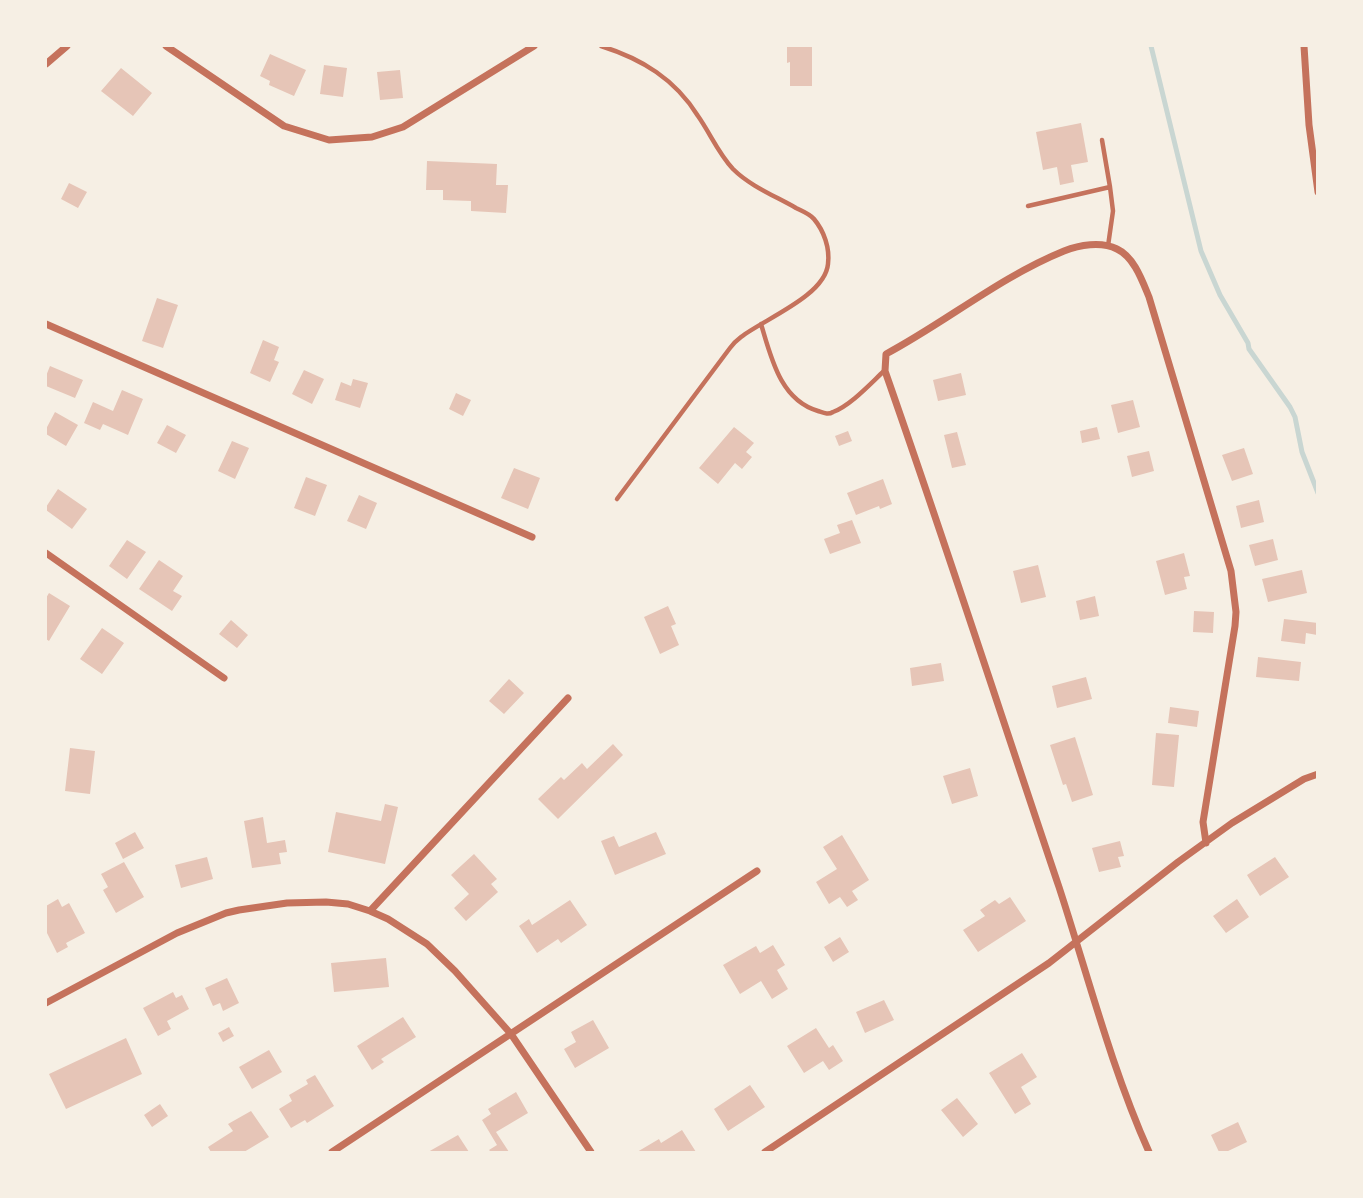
<!DOCTYPE html>
<style>
body{margin:0}
#map{position:relative;width:1363px;height:1198px;overflow:hidden;background:#f6efe4;font-family:"Roboto Condensed",sans-serif}
canvas{display:block}
.frame{position:absolute;inset:0;border:47px solid #f6efe4;pointer-events:none}
</style>
<div id="map">
<canvas width="1363" height="1198"></canvas>
<div class="frame"></div>
</div>
<script>
const c = document.querySelector('canvas').getContext('2d');
c.lineJoin = 'round';
function trace(path, color, width, dash) { c.strokeStyle = color; c.lineWidth = width; c.lineCap = dash ? 'butt' : 'round'; c.setLineDash(dash || []); c.stroke(path); }
function paint(path, color) { c.fillStyle = color; c.fill(path, 'evenodd'); }
const stream = new Path2D(`
 M1151,46L1201,251L1220,295L1248,343L1249,349L1290,407L1295,417L1302,452L1318,493`);
const building = new Path2D(`
 M787,46H812V86H790V62L787,63Z
 M270,54L306,70L294,96L269,85L270,81L260,76Z
 M324,65L347,68L343,97L320,94Z
 M121,68L152,93L133,116L101,91Z
 M400,70L403,98L380,100L377,72Z
 M1081,123L1088,162L1071,165L1074,182L1060,185L1057,167L1043,170L1036,132Z
 M427,161L497,164L496,185H508L506,213L471,211V201L443,200V190H426Z
 M69,183L87,192L78,208L61,199Z
 M157,298L178,305L163,348L142,341Z
 M263,340L279,347L274,360L279,362L270,382L250,373Z
 M50,366L83,380L75,398L46,386V376Z
 M304,370L324,379L312,404L292,394Z
 M961,373L966,395L938,401L933,380Z
 M353,379L368,383L360,408L335,400L341,382L351,386Z
 M122,390L143,399L128,435L103,424L100,430L84,423L93,402L113,411Z
 M456,393L471,400L463,416L449,409Z
 M1133,400L1140,427L1118,433L1111,405Z
 M55,412L78,425L66,446L46,434V429Z
 M167,425L186,435L176,453L157,443Z
 M734,427L754,443L746,452L752,457L742,469L735,463L718,484L699,468Z
 M1097,427L1100,439L1082,443L1080,431Z
 M848,431L852,441L839,446L835,436Z
 M957,432L966,465L952,468L944,435Z
 M232,441L249,448L235,479L218,471Z
 M1244,448L1253,474L1232,481L1222,455Z
 M1149,451L1154,471L1132,477L1127,456Z
 M514,468L540,478L528,509L501,498Z
 M306,477L327,485L315,516L294,508Z
 M883,479L892,504L880,509L879,506L856,515L847,493Z
 M58,489L87,509L72,529L46,510V507Z
 M359,495L377,503L366,529L347,521Z
 M1259,500L1264,522L1241,528L1236,506Z
 M852,520L861,543L830,554L824,539L840,533L837,525Z
 M1273,539L1278,560L1255,566L1249,545Z
 M127,540L146,552L127,579L109,566Z
 M1184,553L1190,576L1184,577L1187,589L1165,595L1156,561Z
 M159,560L183,576L173,591L182,596L172,611L139,589Z
 M1038,565L1046,597L1021,603L1013,571Z
 M1302,570L1307,593L1268,602L1262,579Z
 M49,593L70,606L49,641L46,639V598Z
 M1095,596L1099,616L1080,620L1076,601Z
 M668,606L676,624L671,626L679,645L660,654L644,617Z
 M1194,611L1214,612L1213,633L1193,632Z
 M1284,619L1318,623L1317,635L1306,633L1305,644L1281,641Z
 M231,620L248,635L237,648L219,634Z
 M102,628L124,643L102,674L80,659Z
 M1258,657L1301,662L1299,681L1256,677Z
 M941,663L944,681L912,686L910,668Z
 M1086,677L1092,699L1057,708L1052,686Z
 M509,679L524,693L504,714L489,701Z
 M1170,707L1199,711L1197,727L1168,723Z
 M1156,733L1179,735L1174,787L1152,785Z
 M1075,737L1093,795L1072,802L1066,784L1063,785L1050,745Z
 M613,744L623,755L558,819L538,799L561,777L564,780L582,763L587,769Z
 M70,748L95,751L90,794L65,791Z
 M970,768L978,796L952,804L943,776Z
 M385,804L398,807L385,864L328,852L336,812L381,821Z
 M263,817L267,843L285,840L287,852L279,853L281,864L252,868L244,821Z
 M135,832L144,848L123,859L115,843Z
 M656,832L666,854L615,875L601,841L614,836L619,847Z
 M842,835L869,880L852,891L858,900L847,907L840,897L829,904L816,882L837,869L823,847Z
 M1120,841L1124,856L1118,857L1121,867L1099,872L1092,848Z
 M474,854L497,879L491,884L498,892L466,921L454,908L469,894L451,875Z
 M207,857L213,879L181,888L175,865Z
 M1275,857L1289,877L1260,896L1247,875Z
 M124,862L144,897L116,913L103,890L108,887L101,874Z
 M1010,897L1026,921L978,952L963,930L985,916L980,910L995,900L999,904Z
 M58,899L62,907L69,903L85,933L66,943L68,947L57,953L46,931V906Z
 M1237,899L1249,917L1226,933L1213,916Z
 M570,900L587,925L561,943L558,939L537,953L519,926L529,919L532,925Z
 M840,937L849,952L833,962L824,947Z
 M773,945L785,965L777,970L788,989L772,999L761,981L740,994L723,965L756,946L760,953Z
 M386,958L389,987L334,992L331,963Z
 M227,978L239,1003L223,1011L220,1003L213,1006L205,988Z
 M173,992L176,998L182,995L189,1009L167,1021L171,1029L158,1036L143,1008Z
 M884,1000L894,1020L865,1033L856,1012Z
 M403,1017L416,1037L381,1059L384,1062L372,1070L357,1046Z
 M593,1020L609,1048L575,1068L564,1049L576,1042L571,1032Z
 M229,1027L234,1036L223,1042L218,1033Z
 M816,1028L829,1048L833,1045L843,1061L829,1070L823,1061L804,1073L787,1046Z
 M126,1038L142,1074L66,1109L49,1074Z
 M269,1050L282,1072L252,1089L239,1067Z
 M1022,1053L1037,1077L1021,1087L1031,1104L1015,1114L989,1073Z
 M315,1075L334,1106L307,1123L305,1120L291,1128L279,1109L292,1101L289,1095L308,1084L306,1080Z
 M750,1085L765,1107L728,1131L714,1109Z
 M516,1092L528,1113L496,1132L509,1152H491L489,1150L497,1145L482,1120L491,1114L488,1109Z
 M957,1098L978,1124L963,1137L941,1110Z
 M160,1104L168,1116L152,1127L144,1115Z
 M251,1111L269,1137L244,1152H211L208,1147L233,1131L228,1124Z
 M1238,1122L1247,1142L1226,1152H1219L1211,1135Z
 M682,1130L696,1152H637L659,1139L661,1143Z
 M458,1135L469,1152H428Z`);
const service = new Path2D(`
 M601,46C642,59 675,79 698,116C710,133 718,153 733,169C750,186 775,196 796,208C802,211 810,214 814,219C824,231 830,248 828,264C825,296 764,319 741,337C737,340 733,344 730,348L617,499
 M1102,140L1110,187L1113,211L1108,246
 M1028,206L1110,187
 M761,324C771,357 780,400 818,411C824,413 828,415 833,412C851,405 870,384 884,371`);
const minor = new Path2D(`
 M166,46L284,126L329,140L372,137L403,127L534,46
 M1304,46L1309,125L1318,192
 M46,64L67,46
 M46,324L532,537
 M46,553L224,678
 M370,911L568,698
 M46,1003L177,933L226,913L239,910L287,903L326,902L348,904L370,911L388,919L427,944L455,971L511,1034L591,1152
 M332,1152L757,871
 M765,1152L1049,963L1178,862L1232,823L1304,779L1318,774
 M1149,1152C1111,1067 1088,976 1059,887C1001,715 945,542 885,371L886,354C946,322 1000,277 1064,251C1079,245 1101,241 1117,249C1134,257 1142,280 1149,297L1231,571L1236,612L1235,626L1203,822L1206,843`);
trace(stream, '#c9d6d2', 5);
paint(building, '#e6c5b7');
trace(service, '#c5725c', 4.5);
trace(minor, '#c5725c', 7);
</script>
